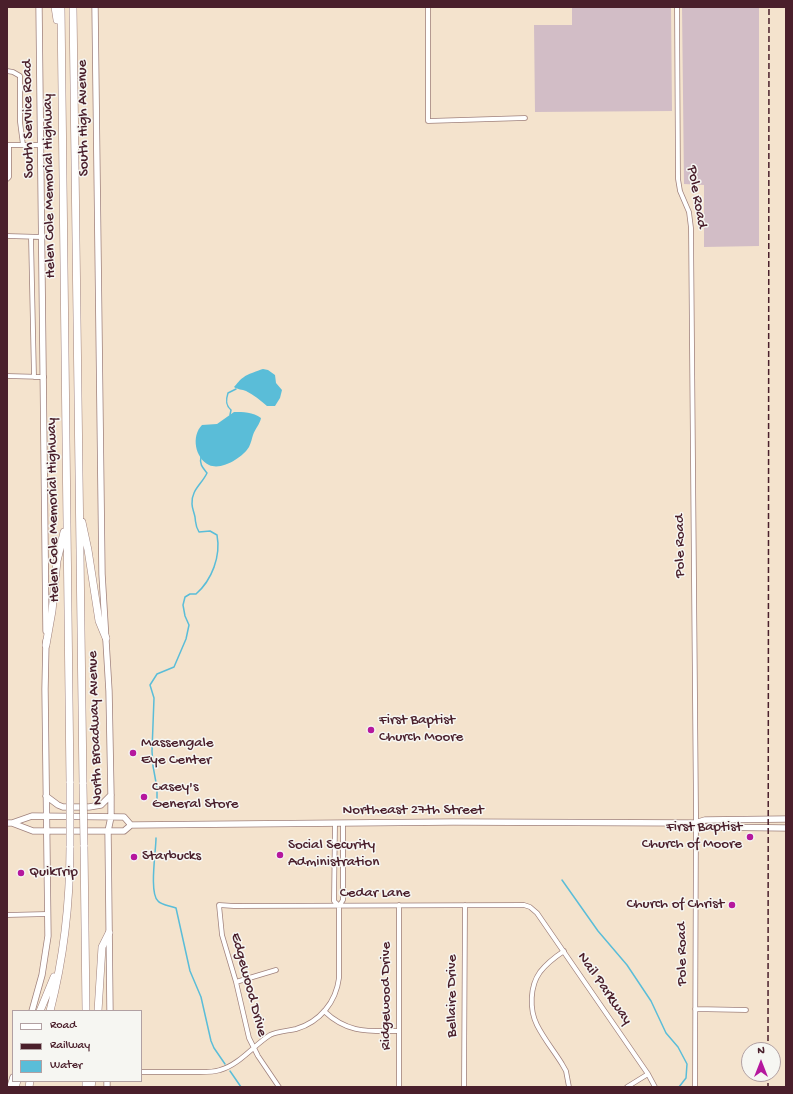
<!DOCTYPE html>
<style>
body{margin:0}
#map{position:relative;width:793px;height:1094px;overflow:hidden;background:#f4e3cd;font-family:"Gochi Hand",sans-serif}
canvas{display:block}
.frame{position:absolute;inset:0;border:8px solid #4a1f2b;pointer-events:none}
.legend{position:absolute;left:12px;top:1010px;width:130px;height:72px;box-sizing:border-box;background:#f6f6f2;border:1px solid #b1a0a2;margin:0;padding:5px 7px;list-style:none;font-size:12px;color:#4a1f2b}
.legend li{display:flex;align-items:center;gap:8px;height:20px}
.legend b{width:20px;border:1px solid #b1a0a2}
.north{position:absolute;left:741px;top:1042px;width:40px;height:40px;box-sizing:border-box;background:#f6f6f2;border:1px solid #b1a0a2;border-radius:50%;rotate:0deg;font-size:11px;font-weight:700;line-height:16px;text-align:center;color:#4a1f2b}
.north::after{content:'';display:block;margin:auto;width:14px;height:18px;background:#b5179e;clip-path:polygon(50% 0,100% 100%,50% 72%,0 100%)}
</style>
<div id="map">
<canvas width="793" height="1094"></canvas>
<div class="frame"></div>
<ul class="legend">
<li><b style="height:5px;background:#fff"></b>Road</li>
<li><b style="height:5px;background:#4a1f2b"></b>Railway</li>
<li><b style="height:11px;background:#5abdd8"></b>Water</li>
</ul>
<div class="north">N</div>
</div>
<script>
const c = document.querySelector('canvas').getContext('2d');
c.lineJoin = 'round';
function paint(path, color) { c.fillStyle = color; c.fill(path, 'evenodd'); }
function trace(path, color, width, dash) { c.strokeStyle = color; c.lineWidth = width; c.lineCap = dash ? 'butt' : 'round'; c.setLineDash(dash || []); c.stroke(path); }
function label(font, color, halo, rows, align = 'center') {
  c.font = font + ' "Gochi Hand",sans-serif'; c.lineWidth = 3; c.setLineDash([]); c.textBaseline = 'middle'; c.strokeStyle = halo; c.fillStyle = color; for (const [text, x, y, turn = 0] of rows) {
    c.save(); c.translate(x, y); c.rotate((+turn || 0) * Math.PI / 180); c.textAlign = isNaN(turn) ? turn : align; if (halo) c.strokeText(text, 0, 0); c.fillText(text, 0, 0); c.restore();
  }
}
const industrial = new Path2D(`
 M572,7H671L672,111L535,112L534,25H572Z
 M682,7H759V246L704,247V185L684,184Z`);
const water = new Path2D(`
 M263,369L268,370L275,375L276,383L282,390L280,398L275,406H267C260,400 254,395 246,391C242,389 238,390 234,387C237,384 240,379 244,377C246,375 259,370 263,369Z
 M234,412C243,412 253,412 261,418C260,424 255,429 253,435C252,438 251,443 249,447C243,457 222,471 209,465C195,458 191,436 202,425L217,424Z`);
const stream = new Path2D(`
 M230,415L231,410C225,405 226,399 228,393L236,389
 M157,808V788L153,766L152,751L154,698L150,685L157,674L174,667L186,639L189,625L185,616L183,605L185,597L190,594H196C212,580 221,556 217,535L210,531L199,532C195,525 196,524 195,517C194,512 192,508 192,504C191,490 202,484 207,473C203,468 199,464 201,457
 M156,838C156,851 149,893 158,901C161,905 171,906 176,908L190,971L201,997L211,1041L214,1048L225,1064
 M562,880L598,931L627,965L651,1001L666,1033L678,1047L687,1064L686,1078L679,1087
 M230,1071L241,1087`);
const minor = new Path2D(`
 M428,7V121L525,118
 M677,7L678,179L680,191L689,212L691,228L696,814L695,1087
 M7,71L13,72L20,76V122L23,145
 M7,145H41
 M7,179L9,177V145
 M7,236L42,237
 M31,237L34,377
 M7,376L44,377
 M335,823L334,901L339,906
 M399,905V1087
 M7,915L47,914
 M564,951C555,957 547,963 540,972C530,986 529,1009 537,1025C544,1039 554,1051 562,1064L566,1071L569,1087
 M236,982L276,970
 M695,1009L746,1010
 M324,1011C348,1034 369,1031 399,1031
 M141,1072C157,1072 174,1072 190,1072C200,1072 211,1073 220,1070C239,1065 254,1045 270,1035C278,1031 288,1031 296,1029C320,1022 336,1002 339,978V906L343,900V823
 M279,1087L258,1056L249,1038L236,982L222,935L219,905L234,906L524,905L530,907L537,913L648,1074L655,1087
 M464,1087L465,905
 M627,1087L648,1074`);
const secondary = new Path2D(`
 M39,7L46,631
 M95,7L102,574L109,691L111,795V817L108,831L110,1011
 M46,796L58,805L63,807H89L101,805L111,795
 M7,823H12L32,816L124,817L131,825
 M12,823L33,831H124L131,825H133L453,822L695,823L705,820L786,819
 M696,823L705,827L786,828
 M32,1011L42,975L48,936L45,689L46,641
 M10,1087L13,1077
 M107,1087V1081`);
const motorway = new Path2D(`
 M55,7L57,20
 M61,7L70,783
 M73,7L83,784
 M82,522L88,550L99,621L106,638
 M46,645L52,611L57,561L64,532
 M84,845L86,1011
 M40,1011L54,977
 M50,1011C64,957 70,902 70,846
 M98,1011L102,947L109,933
 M86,1081V1087
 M15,1087L17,1081
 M29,1087L30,1081
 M91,1087L92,1081`);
const rail = new Path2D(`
 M768,1050L769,7
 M768,1074V1087`);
const motorwayBridge = new Path2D(`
 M70,783V846
 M83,784L84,845`);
const markers = [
 [371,730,4,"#b5179e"],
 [133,753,4,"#b5179e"],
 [144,797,4,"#b5179e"],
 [750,837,4,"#b5179e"],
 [280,855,4,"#b5179e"],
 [134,857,4,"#b5179e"],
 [21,873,4,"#b5179e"],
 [732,905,4,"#b5179e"]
];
const streetNames = [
 ["South High Avenue",84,118,-91],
 ["South Service Road",29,119,-91],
 ["Helen Cole Memorial Highway",50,186,-91],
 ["Pole Road",696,197,80],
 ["Helen Cole Memorial Highway",54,510,-91],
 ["Pole Road",681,546,-90],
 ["North Broadway Avenue",96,728,-92],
 ["Northeast 27th Street",413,811],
 ["Cedar Lane",375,894],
 ["Pole Road",683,954,-90],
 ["Edgewood Drive",248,985,75],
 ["Nail Parkway",604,989,55],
 ["Ridgewood Drive",387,996,-90],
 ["Bellaire Drive",453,996,-90]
];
const poiNames = [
 ["First Baptist",379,721],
 ["Church Moore",379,738],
 ["Massengale",141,744],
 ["Eye Center",141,761],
 ["Casey's",152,788],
 ["General Store",152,805],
 ["First Baptist",742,828,"right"],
 ["Church of Moore",742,845,"right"],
 ["Social Security",288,846],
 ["Administration",288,863],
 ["Starbucks",142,857],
 ["QuikTrip",29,873],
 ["Church of Christ",724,905,"right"]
];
paint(industrial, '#d2bdc6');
paint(water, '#5abdd8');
trace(stream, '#5abdd8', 1.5);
trace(minor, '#9f817c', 5.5);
trace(secondary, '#9f817c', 7);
trace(motorway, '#9f817c', 8);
trace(minor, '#fff', 4);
trace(secondary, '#fff', 5.5);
trace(motorway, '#fff', 7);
trace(rail, '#4a1f2b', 1.5, [6, 3]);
trace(motorwayBridge, '#9f817c', 8, []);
trace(motorwayBridge, '#fff', 7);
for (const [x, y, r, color] of markers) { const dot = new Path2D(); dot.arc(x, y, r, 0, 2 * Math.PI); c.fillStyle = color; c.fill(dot); trace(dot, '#f6f6f2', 1.5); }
label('15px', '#4a1f2b', '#f6f6f2', streetNames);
label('15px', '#4a1f2b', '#f6f6f2', poiNames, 'left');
</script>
